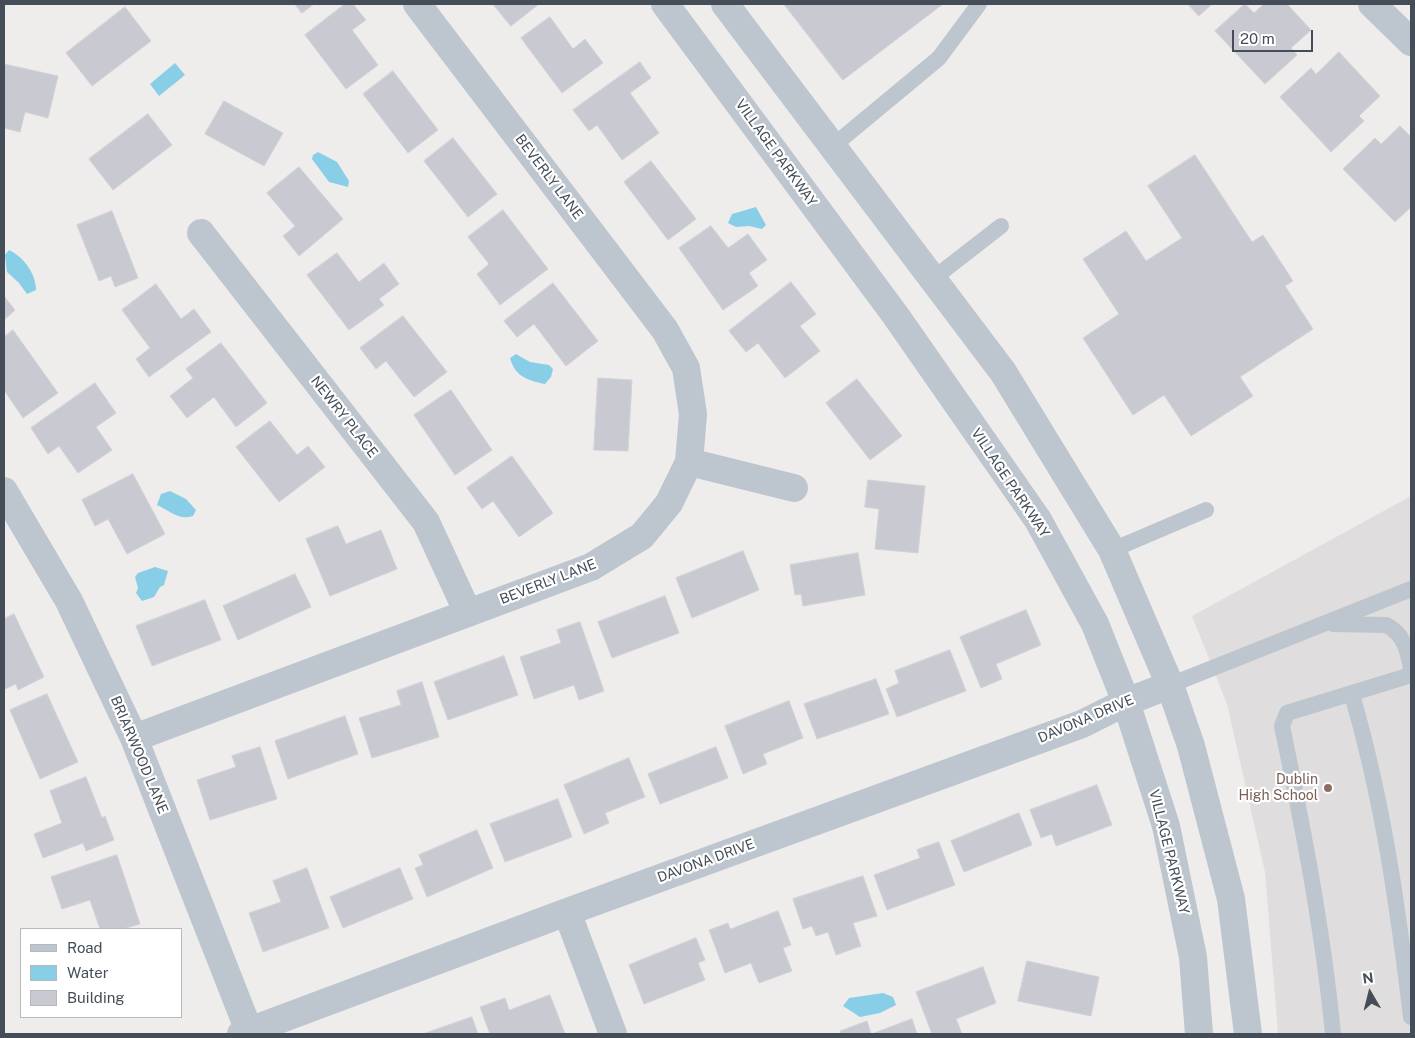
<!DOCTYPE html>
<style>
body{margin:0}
#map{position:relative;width:1415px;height:1038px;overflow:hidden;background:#efecec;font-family:"Public Sans",sans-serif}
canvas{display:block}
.frame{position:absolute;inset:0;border:5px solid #454e58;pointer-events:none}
.legend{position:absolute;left:20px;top:928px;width:162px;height:90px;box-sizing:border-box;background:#fff;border:1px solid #b5b8bc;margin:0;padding:6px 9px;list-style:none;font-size:15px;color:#454e58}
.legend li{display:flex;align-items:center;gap:10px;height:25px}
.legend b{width:25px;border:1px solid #b5b8bc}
.north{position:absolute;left:1345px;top:968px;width:50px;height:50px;-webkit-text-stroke:4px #fff;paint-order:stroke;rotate:352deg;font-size:14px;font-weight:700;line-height:20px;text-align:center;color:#454e58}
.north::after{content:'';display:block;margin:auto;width:18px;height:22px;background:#454e58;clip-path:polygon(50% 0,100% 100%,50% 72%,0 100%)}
.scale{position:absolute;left:1232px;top:30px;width:81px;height:22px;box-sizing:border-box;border:2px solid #454e58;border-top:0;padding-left:6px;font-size:15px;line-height:18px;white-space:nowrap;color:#454e58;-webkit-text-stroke:4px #fff;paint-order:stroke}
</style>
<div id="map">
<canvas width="1415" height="1038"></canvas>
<div class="frame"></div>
<ul class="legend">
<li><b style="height:6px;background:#bdc5ce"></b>Road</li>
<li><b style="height:14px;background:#89cee7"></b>Water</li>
<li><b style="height:14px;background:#c9cad1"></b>Building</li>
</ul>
<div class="north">N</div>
<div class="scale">20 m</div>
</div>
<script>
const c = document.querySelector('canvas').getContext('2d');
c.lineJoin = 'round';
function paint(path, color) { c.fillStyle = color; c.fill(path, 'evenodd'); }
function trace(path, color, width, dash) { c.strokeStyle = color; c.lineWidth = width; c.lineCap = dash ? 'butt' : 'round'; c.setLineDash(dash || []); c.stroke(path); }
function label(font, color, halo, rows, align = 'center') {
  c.font = font + ' "Public Sans",sans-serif'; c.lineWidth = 4.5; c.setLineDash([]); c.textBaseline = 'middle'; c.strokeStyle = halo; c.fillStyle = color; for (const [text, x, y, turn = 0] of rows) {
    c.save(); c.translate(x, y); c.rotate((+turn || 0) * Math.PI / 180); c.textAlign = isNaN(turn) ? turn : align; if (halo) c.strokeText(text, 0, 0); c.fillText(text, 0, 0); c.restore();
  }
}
const education = new Path2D(`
 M1411,496V1034H1278L1265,872L1227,704L1192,616Z`);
const water = new Path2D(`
 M175,63L185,75L159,96L150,84Z
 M318,152L337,162L349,181L348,187L329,182L312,159L313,155Z
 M756,207L766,225L762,229L749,226L736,227L728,223L732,214Z
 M9,250C24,257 36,274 36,290L27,294L19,283L7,272L5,255Z
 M516,354L530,362L549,365L553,369L551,377L545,384C526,380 515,376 510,358Z
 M170,491L186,499L196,510L193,516C179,521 169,510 157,505L161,494Z
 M155,567L168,571L164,585L160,587L154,597L142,601L136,593L138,588L135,577L138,573Z
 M883,993L893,997L896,1005L880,1013L860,1017L843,1006L849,998Z`);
const building = new Path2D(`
 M295,4H314L302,13Z
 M345,4H353L366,20L352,30L378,65L346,89L305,35Z
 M493,4H539L511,26Z
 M784,4H943L843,80Z
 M1188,4H1212L1199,16Z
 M1245,4L1254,13L1264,4H1287L1311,30L1291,48L1297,55L1265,84L1215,31Z
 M125,7L151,41L92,86L66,53Z
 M550,17L573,49L585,39L603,63L562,93L521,38Z
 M1339,52L1380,96L1359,116L1364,121L1331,152L1280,97L1311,68L1316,74Z
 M640,62L651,78L630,93L659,133L622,160L597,125L589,131L573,110Z
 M4,64L58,76L48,118L25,112L20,132L4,128Z
 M393,71L438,130L408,153L363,94Z
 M224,101L283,133L264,166L205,134Z
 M148,114L172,145L113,190L89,159Z
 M1400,126L1411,137V207L1395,222L1343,169L1375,138L1381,144Z
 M453,138L497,194L468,217L424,161Z
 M1195,155L1252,242L1263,235L1293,281L1285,286L1313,329L1240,377L1253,396L1191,436L1164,395L1133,415L1083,338L1119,314L1083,259L1126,231L1146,261L1182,238L1148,186Z
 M651,161L696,219L668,240L624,182Z
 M299,167L343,219L299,256L283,236L295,226L267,193Z
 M503,210L548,269L500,305L477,274L489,264L468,237Z
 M112,211L138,278L115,287L111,276L99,281L77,225Z
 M711,226L728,248L748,234L767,260L749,273L758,286L723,310L679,248Z
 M337,253L359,282L384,263L399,284L379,299L384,305L349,330L307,275Z
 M791,282L816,314L800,326L820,351L785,378L758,343L746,352L729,331Z
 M553,283L598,341L566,366L534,324L517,337L504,321Z
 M156,284L181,319L194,309L211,332L149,377L136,359L150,348L122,310Z
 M4,296L15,310L4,320Z
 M403,316L447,372L414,397L386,361L376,369L360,348Z
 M13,330L58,393L23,418L4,390V337Z
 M221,343L267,403L236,427L214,397L187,418L170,396L193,378L186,369Z
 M598,378L632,380L628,451L594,450Z
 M857,379L902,436L870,460L826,403Z
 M95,383L116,413L96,427L112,450L78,473L59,446L48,454L31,428Z
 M451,390L492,450L455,475L414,415Z
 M270,421L297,455L308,446L325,467L279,502L236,447Z
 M512,456L553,513L519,537L493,501L482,509L467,488Z
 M133,474L165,534L127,554L108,519L95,526L82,500Z
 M868,480L925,486L918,553L875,549L879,509L865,507Z
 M338,526L346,544L381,530L397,569L330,596L306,539Z
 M743,551L759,590L692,618L676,578Z
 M858,553L865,595L803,606L801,594L795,595L790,565Z
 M295,574L311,607L238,640L223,606Z
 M665,596L679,633L612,658L598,622Z
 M205,600L221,640L152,666L136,626Z
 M1026,610L1041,645L996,664L1002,679L981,688L960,637Z
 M14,614L44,677L18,690L16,684L5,689L4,686V619Z
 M580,622L604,691L579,700L574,685L534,699L520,657L561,643L557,630Z
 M950,650L966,691L897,717L886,689L899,683L895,671Z
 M504,656L518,695L448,720L434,682Z
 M876,679L889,714L817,739L804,704Z
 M422,682L439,737L372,758L359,718L401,705L397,691Z
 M47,694L78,762L40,779L10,710Z
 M789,701L803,738L763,754L767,764L743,774L725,726Z
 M345,716L358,754L288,779L275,741Z
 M260,747L277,799L210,820L197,780L236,767L232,756Z
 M716,747L728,778L660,804L648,774Z
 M629,758L645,797L605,813L609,823L584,834L564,785Z
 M86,777L102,818L105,816L114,840L86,851L83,843L43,858L34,834L62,823L50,791Z
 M1097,785L1112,825L1056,846L1052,834L1041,838L1030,810Z
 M558,799L572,837L505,862L490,824Z
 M1019,813L1032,845L964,872L951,841Z
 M477,830L493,868L427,897L415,868L423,865L419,855Z
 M939,842L955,885L887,910L874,875L920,858L917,850Z
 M117,855L140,924L123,929H100L90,900L62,909L51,877Z
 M307,868L329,928L263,952L249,913L281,902L273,881Z
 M400,868L413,899L343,928L330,897Z
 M863,876L877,916L853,923L861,946L836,955L828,932L816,936L812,926L803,929L793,899Z
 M778,911L791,945L783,948L792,971L759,983L751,963L725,973L709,930L728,923L730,929Z
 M696,938L705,960L698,963L705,980L644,1004L629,965Z
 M1027,961L1099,977L1091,1016L1018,1001Z
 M983,967L996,1003L956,1019L962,1034H932L916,992Z
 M550,995L565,1034H490L480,1007L505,998L509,1010Z
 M472,1017L478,1034H423Z
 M912,1019L917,1034H841L840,1031L867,1021L871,1034Z`);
const service = new Path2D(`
 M833,146L939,58L979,4
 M934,278L1001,226
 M1112,550L1206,510
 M1333,624L1386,625C1404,634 1407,649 1411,668
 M1170,685L1411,589
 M1352,695C1383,801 1398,908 1411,1017
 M1333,1034C1323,930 1303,828 1282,726L1287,713L1411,675`);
const minor = new Path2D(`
 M1372,4L1411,42
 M201,233L426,522L468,613
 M689,462L794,488
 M4,491L69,601L134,738L249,1031
 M134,738L591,567L642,536L669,503L689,462L693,414L686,368L665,330L417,4
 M567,912L613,1034
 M241,1034L567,912L1082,724L1126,702L1170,685`);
const tertiary = new Path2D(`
 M665,4L896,316L1038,520L1095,624L1126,702L1166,826L1193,957L1199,1034
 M725,4L1003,372L1112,550L1170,685L1191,746L1231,899L1248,1034`);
const markers = [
 [1328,788,5,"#8d6e63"]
];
const streetNames = [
 ["VILLAGE PARKWAY",776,153,54],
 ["BEVERLY LANE",549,177,53],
 ["NEWRY PLACE",344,417,52],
 ["VILLAGE PARKWAY",1010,483,56],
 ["BEVERLY LANE",548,582,-21],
 ["DAVONA DRIVE",1086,719,-23],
 ["BRIARWOOD LANE",139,755,67],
 ["VILLAGE PARKWAY",1169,852,76],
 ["DAVONA DRIVE",706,861,-20]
];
const educationNames = [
 ["Dublin",1318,780],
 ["High School",1318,796]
];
paint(education, '#dfdddd');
paint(water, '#89cee7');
paint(building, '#c9cad1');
trace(building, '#d0d2d7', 1);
trace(service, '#bdc5ce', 16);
trace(minor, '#bdc5ce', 28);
trace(tertiary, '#bdc5ce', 28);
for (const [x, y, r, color] of markers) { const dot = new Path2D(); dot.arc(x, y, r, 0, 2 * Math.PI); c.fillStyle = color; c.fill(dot); trace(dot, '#fff', 2); }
label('14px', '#454e58', '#fff', streetNames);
label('14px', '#785e54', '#fff', educationNames, 'right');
</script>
